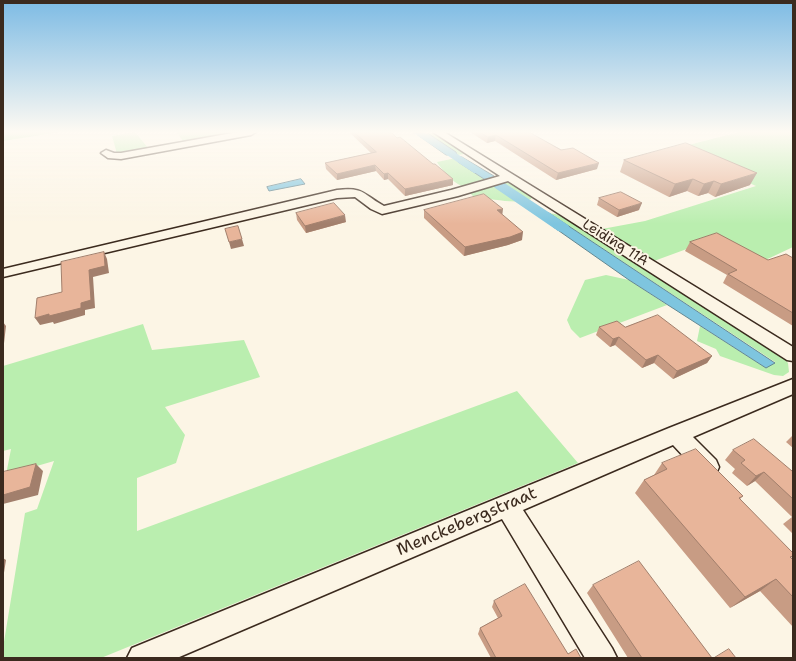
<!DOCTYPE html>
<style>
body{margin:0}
#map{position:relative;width:796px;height:661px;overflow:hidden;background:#fcf5e5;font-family:"Shantell Sans",sans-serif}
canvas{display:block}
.frame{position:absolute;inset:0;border:4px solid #3b2a1e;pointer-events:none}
</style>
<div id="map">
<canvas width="796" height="661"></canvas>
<div class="frame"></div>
</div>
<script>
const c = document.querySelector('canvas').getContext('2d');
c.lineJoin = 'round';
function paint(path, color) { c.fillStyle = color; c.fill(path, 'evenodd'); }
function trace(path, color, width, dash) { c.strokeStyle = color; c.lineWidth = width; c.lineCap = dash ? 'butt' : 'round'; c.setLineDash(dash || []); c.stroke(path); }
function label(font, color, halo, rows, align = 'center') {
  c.font = font + ' "Shantell Sans",sans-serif'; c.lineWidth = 4; c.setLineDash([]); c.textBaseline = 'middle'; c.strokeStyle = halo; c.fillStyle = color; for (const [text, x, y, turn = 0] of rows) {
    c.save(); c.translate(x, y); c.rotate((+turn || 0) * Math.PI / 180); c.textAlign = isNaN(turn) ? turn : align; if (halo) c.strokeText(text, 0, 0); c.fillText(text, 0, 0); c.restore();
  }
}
const green = new Path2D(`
 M3,132H61L3,141Z
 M135,132L149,149L117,154L112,136Z
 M177,132H233L234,134L184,143Z
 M739,132H793V247L757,264L714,239L654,261L602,229L645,221L756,186L673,149Z
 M435,133L465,153L464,154L457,155L456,152L429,134Z
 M456,158L458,162L488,181C480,183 471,187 463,186C455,185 441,169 437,162Z
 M508,180L533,196L531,199C514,205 493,198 475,198L468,191L491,184L524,197L500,181Z
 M549,213L566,216L780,354L788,363L789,372L783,376L774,375L720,356L716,349L697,341L700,326L766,368L775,362Z
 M606,275L629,280L667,305L580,338L571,329L567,320L585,280Z
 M143,324L152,350L244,340L260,377L165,407L185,435L176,463L137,478V531L517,391L578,463L101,658H3V648L25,513L37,509L54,461L6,475L11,449L3,451V366Z`);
const water = new Path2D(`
 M429,134L456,152L457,155H446L419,136Z
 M462,157L494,176L495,179L488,181L484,179L458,162L456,158Z
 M301,179L305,184L269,191L267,187Z
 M500,181L524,198L516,200L491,184Z
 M549,213L775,363L766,368L629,280L552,226L540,215Z`);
const canal = new Path2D(`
 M412,132H423L484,171L482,173H474Z
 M499,181L503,182L568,225L570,228L568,231L563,232L558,231L495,188L493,185L495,182Z`);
const minor = new Path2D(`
 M238,132H256L251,135L121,159L108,158L101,153L106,150L114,153H121Z
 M433,132H444L793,347V361L787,360L508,181L458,196L382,214L371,209L355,197L337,198L3,277V269L337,190C365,187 362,194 384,206L451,190L500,176Z
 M793,379V394L693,437L716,460L719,467L716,474L708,477L700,474L673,445L523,510L612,648L617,658H585L502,519L177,658H127L132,648L669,428Z`);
const wall = new Path2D(`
 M349,132H387L453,185L405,196L388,179L384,180L376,171L337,180L326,169L325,163L371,153Z
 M470,132H529L597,169L556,180L495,141L487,143Z
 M624,160L750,185L715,197L708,193L698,196L687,191L669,197L620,172Z
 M599,198L639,210L617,217L597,205Z
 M424,210L502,215L522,240L508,245L464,256L424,218Z
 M296,213L346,222L306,233L297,220Z
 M690,242L768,260L793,258V326L723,283L727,275L685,251Z
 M599,327H625L712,356L707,363L673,379L654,363L642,368L615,345L610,347L596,335Z
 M793,435V448L786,442Z
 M733,450L792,471L793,470V534L783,524L792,517L755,481L747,486L732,473L735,469L725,460Z
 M662,463L743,496L740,499L793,556L791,558L793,560V627L760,591L730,608L635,493L644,480L654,475Z
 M593,585L712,658H628L587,593Z
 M494,601L568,654L581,658H491L478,634L480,628L498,618L492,607Z`);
const shadedWall = new Path2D(`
 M496,135L495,141L487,143L488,137Z
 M599,163L597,169L556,180L558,173Z
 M375,165L376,171L337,180V174Z
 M388,173V179L384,180V174Z
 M757,173L750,185L715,197L721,184Z
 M453,179V185L405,196V189Z
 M693,179L687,191L669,197L675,184Z
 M714,181L708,193L698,196L704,184Z
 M642,203L639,210L617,217L619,210Z
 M503,209L502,217L497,210Z
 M345,215L346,222L306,233L305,226Z
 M523,232L522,240L508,245L464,256L465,247Z
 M242,239L244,246L231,249L229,242Z
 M104,252L107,259L109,273L93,277L95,308L85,310V315L54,324L53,322L40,325L35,318L81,303L89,270Z
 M3,322L6,326L3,352Z
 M619,337L615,345L610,347L613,339Z
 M658,355L654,363L642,368L646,360Z
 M712,356L707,363L673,379L677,371Z
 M36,464L43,471L38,495L3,504V495Z
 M764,472L755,481L747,486L756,476Z
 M3,558L6,560L3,579Z
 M776,579L760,591L730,608L745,597Z`);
const building = new Path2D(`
 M354,132H387L390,133H392L397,138L400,137L433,164H435L453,179L405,189L388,173L384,174L375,165L337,174L325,163L376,152Z
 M480,132H529L561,150L573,148L599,163L558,173L496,135L488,137Z
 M686,143L757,173L721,184L714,181L704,184L693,179L675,184L624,160Z
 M621,192L642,203L619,210L599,198Z
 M484,194L503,209L497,210L523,232L510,237L465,247L424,210Z
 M334,203L345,215L305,226L296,213Z
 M238,226L242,239L229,242L225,229Z
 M717,233L768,260L786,254L793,258V313L728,274L737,270L690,242Z
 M104,252L105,266L89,270L91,300L81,303V308L49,316V314L35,318L37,298L62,292L61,262Z
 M658,315L712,356L677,371L658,355L646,360L619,337L613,339L599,327L617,321L625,327Z
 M754,439L792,471L793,470V499L764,472L756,476L741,463L745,460L733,450Z
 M696,449L743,496L739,498L793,553V556L790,557L793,560V597L776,579L745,597L644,480L667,469L662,463Z
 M36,464L30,487L3,495V472Z
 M639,561L712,658H642L593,585Z
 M525,584L568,654L576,649L581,658H496L480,628L502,616L494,601Z
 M729,649L736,658H714Z`);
const streetNames = [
 ["Leiding 11A",615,243,32]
];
const nearStreetnames = [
 ["Menckebergstraat",467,522,-23]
];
paint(green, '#baeeaf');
paint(water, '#7ec5df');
trace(water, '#638792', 1);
paint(canal, '#7ec5df');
trace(minor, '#3b2a1e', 3);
paint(minor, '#fcf5e5');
paint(wall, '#c89c84');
paint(shadedWall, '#a27f6c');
paint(building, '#e8b59a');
trace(building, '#a27f6c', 1);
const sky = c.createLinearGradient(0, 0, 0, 224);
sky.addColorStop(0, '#7dbbe4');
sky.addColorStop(0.59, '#fefaf3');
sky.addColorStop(1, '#fefaf300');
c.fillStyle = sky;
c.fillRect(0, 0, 796, 224);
label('14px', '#3b2a1e', '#fcf5e5', streetNames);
label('17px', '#3b2a1e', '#fcf5e5', nearStreetnames);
</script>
